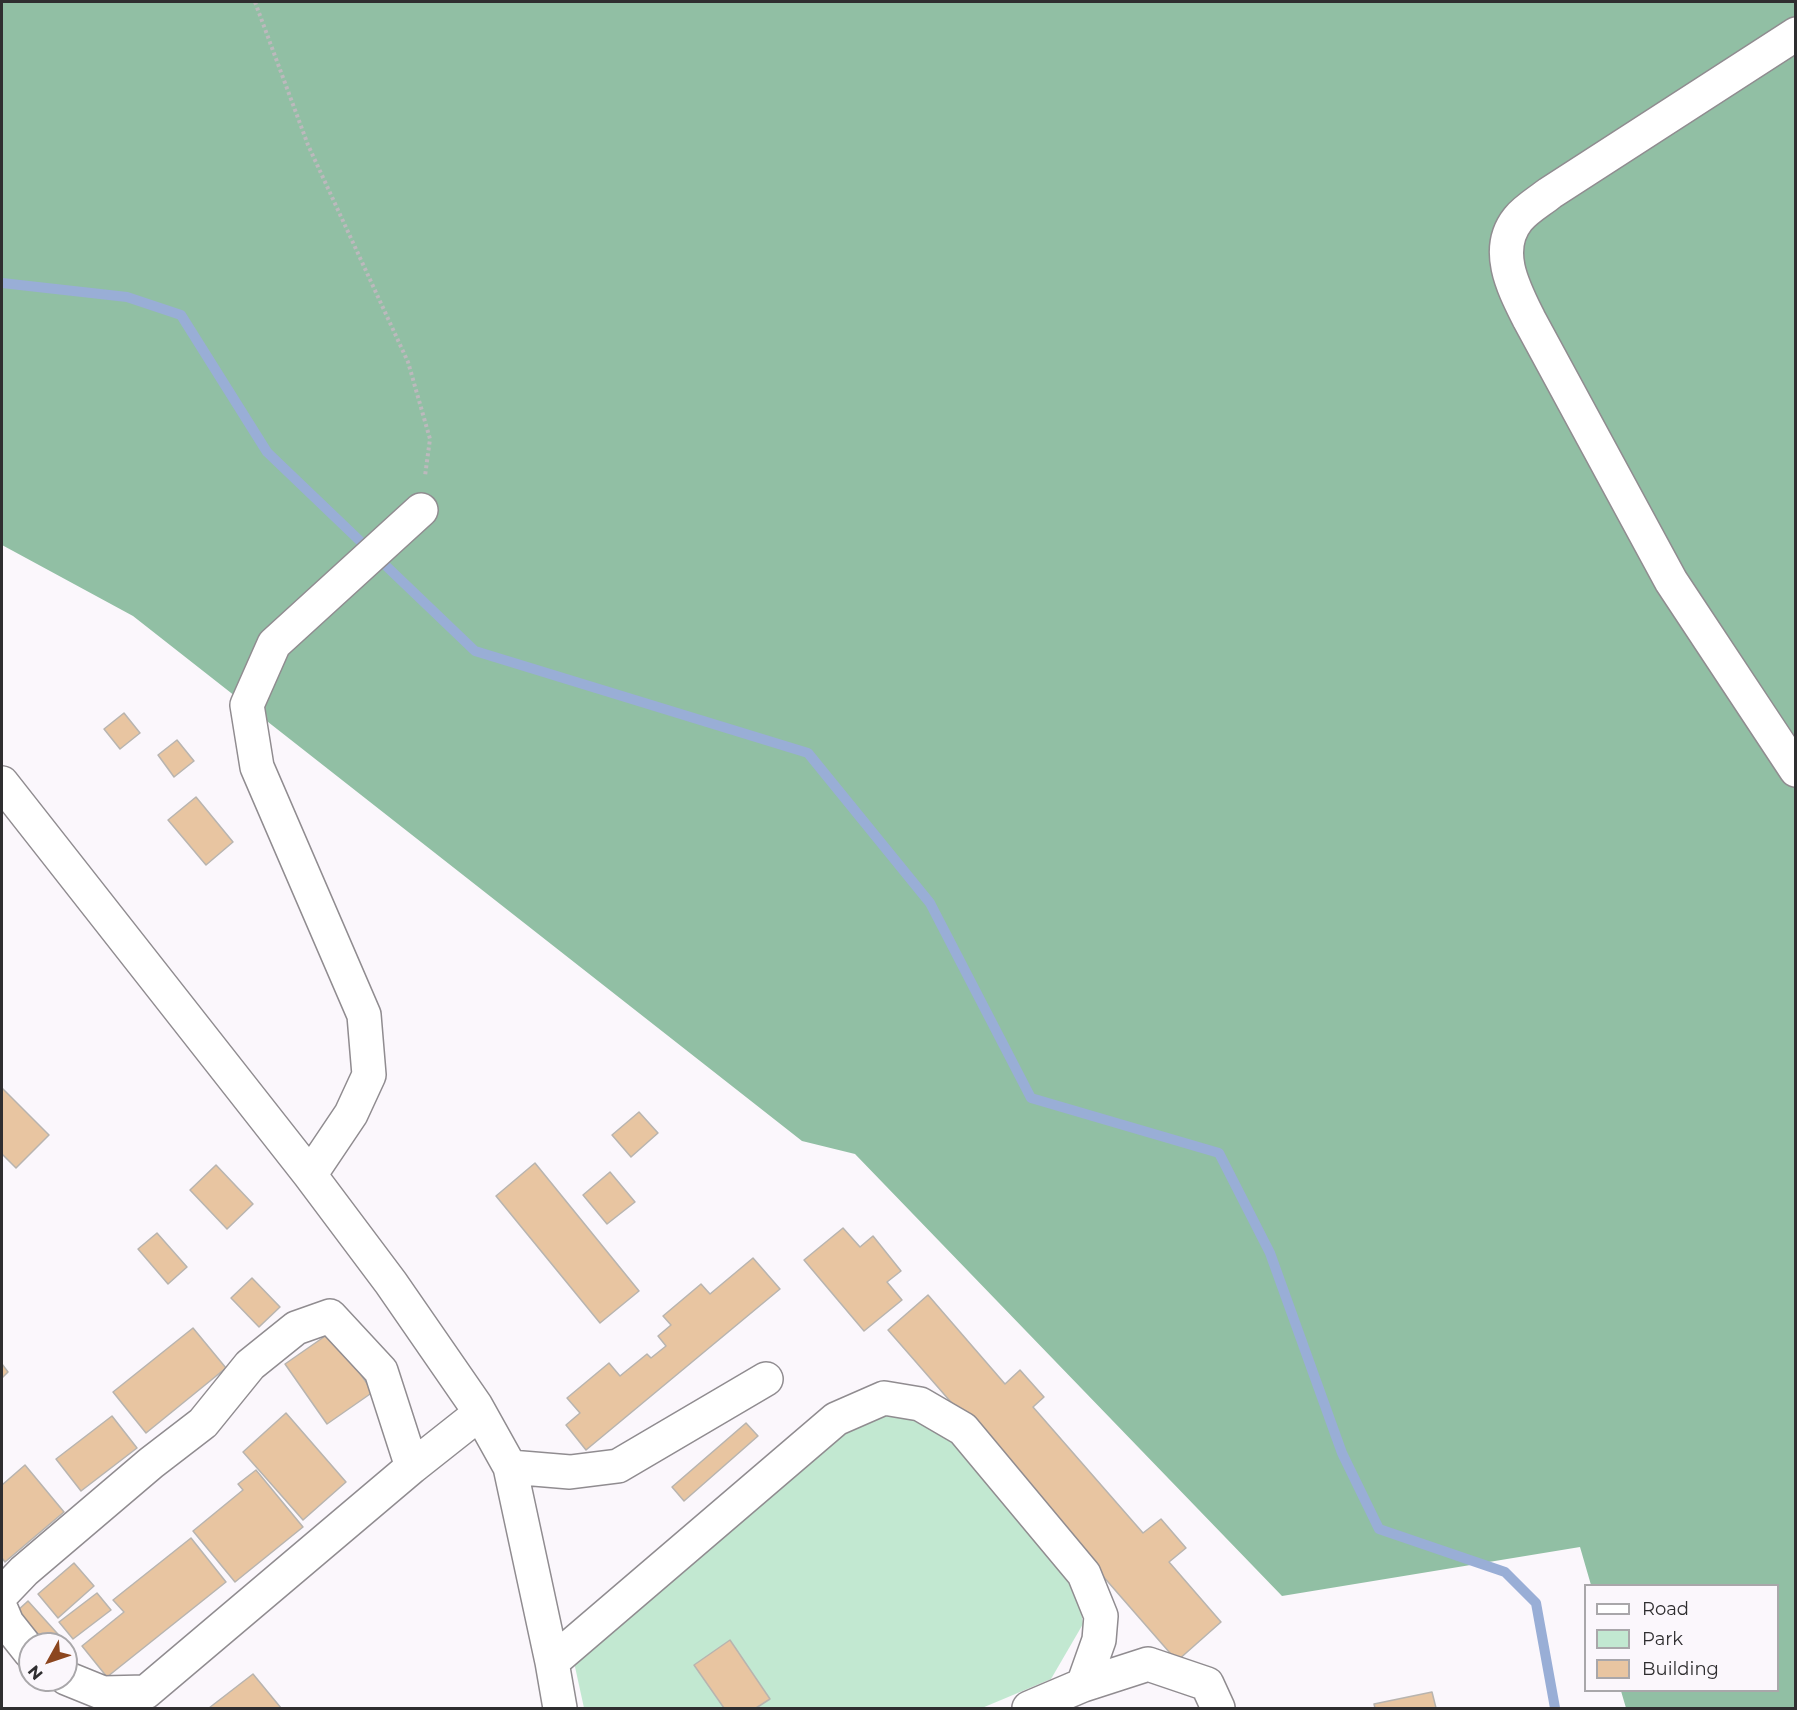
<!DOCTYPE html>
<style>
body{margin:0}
#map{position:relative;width:1797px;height:1710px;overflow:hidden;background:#fbf7fc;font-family:Montserrat,sans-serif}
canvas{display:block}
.frame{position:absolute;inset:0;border:3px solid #2f2e30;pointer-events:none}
.legend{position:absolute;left:1584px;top:1584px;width:195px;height:108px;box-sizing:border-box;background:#fbf7fc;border:2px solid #a9a7aa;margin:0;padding:8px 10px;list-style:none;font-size:18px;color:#2f2e30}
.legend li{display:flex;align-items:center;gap:12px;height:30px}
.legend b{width:30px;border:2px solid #a9a7aa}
.north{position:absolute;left:18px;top:1632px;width:60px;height:60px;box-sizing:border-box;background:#fbf7fc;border:2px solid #a9a7aa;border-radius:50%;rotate:230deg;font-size:16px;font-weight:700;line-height:24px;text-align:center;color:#2f2e30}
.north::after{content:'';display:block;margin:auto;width:21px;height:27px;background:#8c461f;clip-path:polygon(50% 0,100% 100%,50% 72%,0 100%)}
</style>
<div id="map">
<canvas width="1797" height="1710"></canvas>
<div class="frame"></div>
<ul class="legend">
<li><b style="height:8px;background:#fff"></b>Road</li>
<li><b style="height:16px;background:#c2e8d1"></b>Park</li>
<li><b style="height:16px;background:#e8c5a1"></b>Building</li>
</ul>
<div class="north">N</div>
</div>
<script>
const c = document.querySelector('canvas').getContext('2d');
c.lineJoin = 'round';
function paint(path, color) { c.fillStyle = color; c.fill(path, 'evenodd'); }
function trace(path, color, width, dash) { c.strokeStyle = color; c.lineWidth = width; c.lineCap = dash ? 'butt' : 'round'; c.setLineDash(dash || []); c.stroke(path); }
const green = new Path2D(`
 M898,1411L943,1426L1077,1584L1083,1624L1051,1679L982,1708H584L572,1653L848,1429Z`);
const forest = new Path2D(`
 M2,2H1795V1708H1626L1621,1691L1778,1690V1586L1591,1585L1580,1547L1282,1596L855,1154L802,1141L133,616L2,545Z`);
const stream = new Path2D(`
 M2,283L127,297L181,315L267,452L475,651L808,753L930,903L1031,1098L1219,1153L1270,1253L1342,1453L1379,1529L1505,1572L1536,1603L1555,1708`);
const building = new Path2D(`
 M124,713L140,733L120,749L104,729Z
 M177,740L194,761L174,777L158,755Z
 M196,797L233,842L206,865L168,820Z
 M2,1088L49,1135L16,1168L2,1154Z
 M639,1112L658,1133L631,1157L612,1135Z
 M535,1163L639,1291L600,1323L496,1196Z
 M216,1165L253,1204L227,1229L190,1190Z
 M610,1172L635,1202L607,1224L583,1195Z
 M843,1228L860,1247L873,1236L901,1271L887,1282L902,1300L864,1331L804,1260Z
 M157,1233L187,1267L168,1284L138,1249Z
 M753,1258L780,1289L586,1450L566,1425L580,1413L567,1398L609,1363L620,1376L647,1354L651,1358L666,1346L658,1336L671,1325L663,1316L701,1284L710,1294Z
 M252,1278L280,1307L259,1327L231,1298Z
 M928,1295L1005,1384L1020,1370L1044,1397L1033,1407L1143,1533L1161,1519L1186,1548L1169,1562L1221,1622L1177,1661L888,1330Z
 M193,1328L226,1368L146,1433L113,1392Z
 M331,1332L373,1392L327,1424L285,1364Z
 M2,1364L8,1372L2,1378Z
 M286,1413L346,1482L303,1520L243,1452Z
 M112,1416L137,1448L81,1491L56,1459Z
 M746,1423L758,1436L684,1501L672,1487Z
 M25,1465L64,1512L5,1562L2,1558V1485Z
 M256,1470L303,1527L235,1582L193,1531L243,1490L238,1484Z
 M191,1538L226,1582L107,1677L82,1646L124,1612L113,1600Z
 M74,1563L94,1586L58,1618L38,1594Z
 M97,1593L111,1610L73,1639L59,1622Z
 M28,1601L75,1653L66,1661V1644H47L17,1611Z
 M730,1640L770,1699L756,1708H724L694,1665Z
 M253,1674L281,1708H209Z
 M1432,1692L1436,1708H1375L1374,1704Z`);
const path = new Path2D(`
 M255,2L308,145L408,362L430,439L425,476`);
const minor = new Path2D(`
 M1796,34L1550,193C1540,201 1526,209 1518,219C1493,250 1514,289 1529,319L1671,581L1796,770
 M2,783L310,1175L391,1283L476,1406L510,1467L552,1662L560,1708
 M310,1175L351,1114L369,1075L364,1015L257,767L247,705L274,644L421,510
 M510,1467L570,1472L618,1466L766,1379
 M2,1594L24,1571L151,1463L203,1423L250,1365L296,1328L330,1316L381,1371L412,1467
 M2,1611L7,1623L30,1652
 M552,1662L836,1419L884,1398L920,1404L963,1429L1084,1574L1101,1616L1099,1640L1083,1685L1029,1708
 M66,1678L103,1693L146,1692L412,1467L479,1414
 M1083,1685L1148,1664L1207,1684L1218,1708`);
paint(green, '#c2e8d1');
paint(forest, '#91bfa4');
trace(stream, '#99aed6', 10);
paint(building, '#e8c5a1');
trace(building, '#b8b4af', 1.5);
trace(minor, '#908c90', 36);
trace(path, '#bcb9bd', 4, [3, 3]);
trace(minor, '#fff', 33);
</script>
